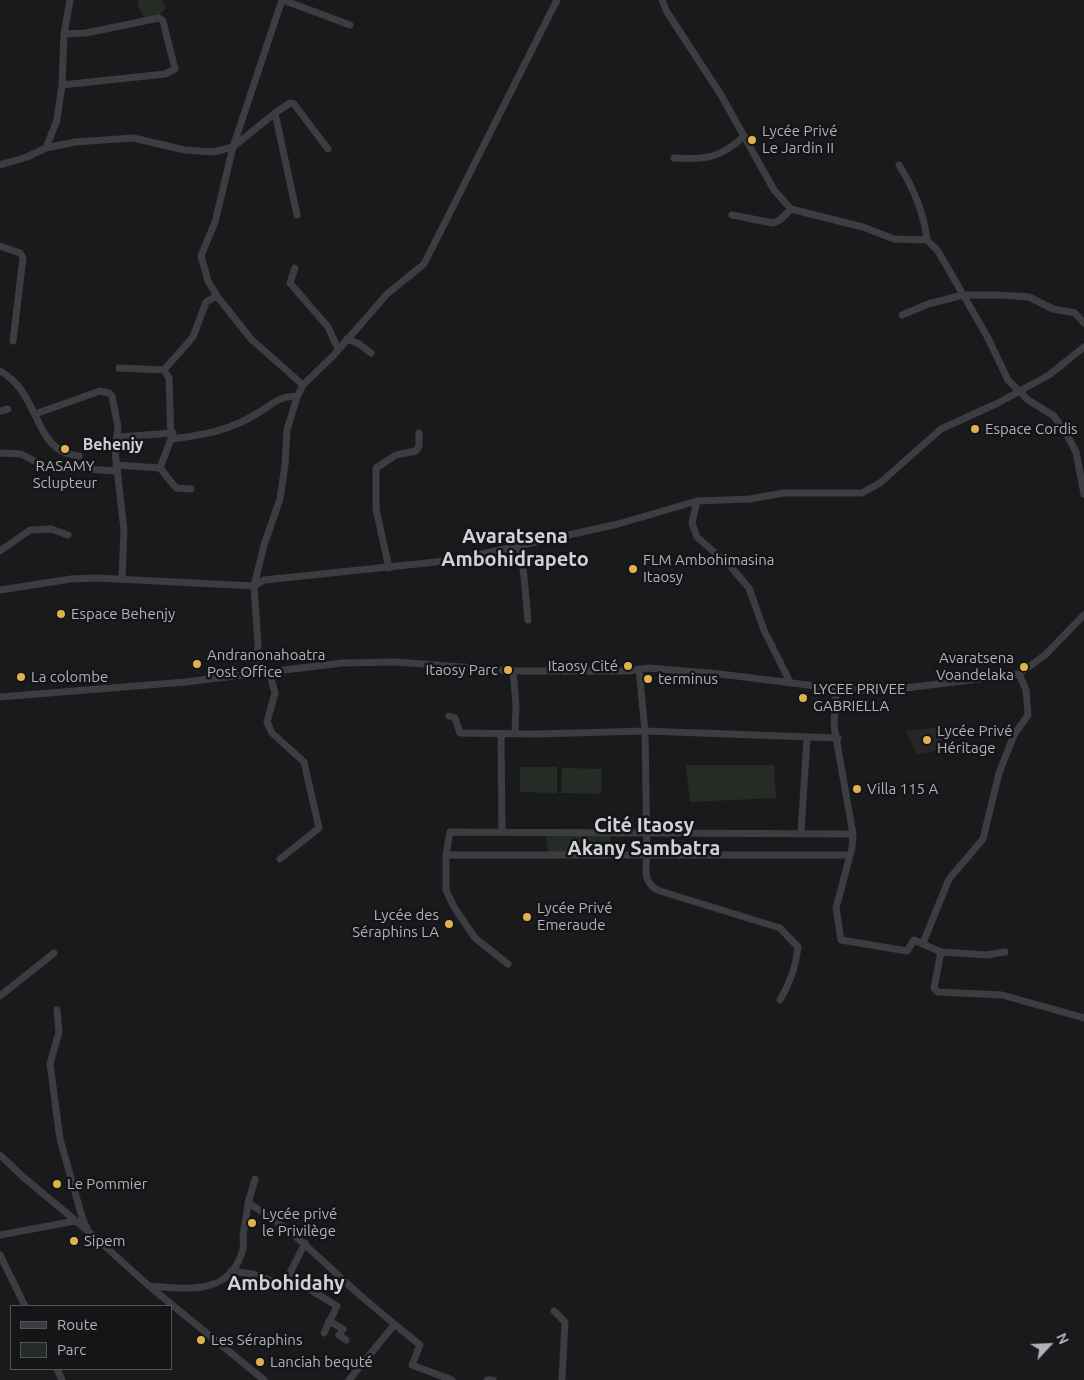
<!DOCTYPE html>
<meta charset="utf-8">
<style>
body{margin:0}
#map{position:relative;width:1084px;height:1380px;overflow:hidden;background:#1a1a1c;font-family:Ubuntu,sans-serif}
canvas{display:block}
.legend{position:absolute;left:10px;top:1305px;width:162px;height:65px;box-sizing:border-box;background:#151517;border:1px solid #525458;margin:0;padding:6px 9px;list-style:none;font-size:15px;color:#aeb2ba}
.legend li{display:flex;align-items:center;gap:10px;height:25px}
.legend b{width:25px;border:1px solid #525458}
.north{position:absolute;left:1024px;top:1320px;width:50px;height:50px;-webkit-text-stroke:4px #151517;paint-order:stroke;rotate:65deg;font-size:14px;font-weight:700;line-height:20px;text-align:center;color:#aeb2ba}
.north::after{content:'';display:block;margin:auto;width:18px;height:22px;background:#aeb2ba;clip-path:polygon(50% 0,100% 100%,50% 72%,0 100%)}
</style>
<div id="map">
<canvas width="1084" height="1380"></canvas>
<ul class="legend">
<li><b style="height:6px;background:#3c3d41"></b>Route</li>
<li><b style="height:14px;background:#252c26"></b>Parc</li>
</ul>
<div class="north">N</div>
</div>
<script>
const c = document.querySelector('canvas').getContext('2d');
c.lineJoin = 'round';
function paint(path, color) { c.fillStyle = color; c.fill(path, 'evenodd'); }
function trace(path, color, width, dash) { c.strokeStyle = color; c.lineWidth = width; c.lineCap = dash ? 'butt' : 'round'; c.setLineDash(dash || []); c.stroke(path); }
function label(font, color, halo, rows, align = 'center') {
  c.font = font + ' Ubuntu,sans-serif'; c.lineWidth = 5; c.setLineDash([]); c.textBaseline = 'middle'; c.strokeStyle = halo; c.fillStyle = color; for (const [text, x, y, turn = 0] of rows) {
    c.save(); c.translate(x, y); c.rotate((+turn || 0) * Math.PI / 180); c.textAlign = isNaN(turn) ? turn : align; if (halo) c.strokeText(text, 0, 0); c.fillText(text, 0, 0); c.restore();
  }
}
const built = new Path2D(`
 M941,727L944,750L916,754L906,731Z`);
const green = new Path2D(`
 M139,0H162L166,8L151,23L145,19L137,5Z
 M686,765H774L776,798L690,802Z
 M520,767H557V793L520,792Z
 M562,768L602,769L601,794L561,793Z
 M594,834L610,835L614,855L548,854L546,836Z`);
const minor = new Path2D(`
 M283,0L350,25
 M662,0L667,12L721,95L774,190L791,209L863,227L894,239L927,240L938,251L988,338L1008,380L1028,400L1054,416L1066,433L1076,452L1084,494
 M62,85L165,74L175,69L163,21L159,18L86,33L64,34
 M275,113L290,103L294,104L328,149
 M46,148L57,120L62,85L64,34L70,0
 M674,158C706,160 721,158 744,136
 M0,165L27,157L46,148L75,142L133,138L185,150L213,152L233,147L282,0
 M899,165C914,189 924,213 927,240
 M297,215L275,113L233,147L215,222L201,256L208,281L217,296L251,339L303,385
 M732,215L773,223L780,220L791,209
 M0,246L20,253L23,258L13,341
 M295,268L290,283L328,327L338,349
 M217,296L206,302L193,337L164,370L169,378L171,439C204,435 233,430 261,411C272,404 283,394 297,397
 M902,315L928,304L963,295H999L1029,297L1053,309L1075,313L1084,323
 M347,339L359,344L371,353
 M119,368L164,370
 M0,371C35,390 34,434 60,450C65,454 73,455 79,456
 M0,411L8,409
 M35,414L100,391L109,393L112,396L118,427L115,451L124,530L122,579
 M118,437L173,433
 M0,453L21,454L38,463L53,467L117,471
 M116,465L160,468L176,488L191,489
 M160,468L171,439
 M697,501L692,523L697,537L731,567L749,588L764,630L790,682
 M519,544L524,576L528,620
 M0,551L30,530L51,529L68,535
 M389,568L376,509V468L396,455L416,451L419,446V433
 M0,590L71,579L96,578L254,586L264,580L455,560L618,524L697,501L750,499L783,493H862L880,483L941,429L998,403L1049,375L1084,347
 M639,669L645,731L647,856C645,871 644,885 660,891L780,928L798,947C796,967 790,983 780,1000
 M269,671L275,693L267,722L272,733L304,762L319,828L280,859
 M513,671L516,705L515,733
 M256,674L258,643L254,586L264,545L280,499L285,465L287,430L297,397L303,385L333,356L387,294L424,264L557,0
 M836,688L834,726L853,834L852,848L836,908L841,940L907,951L914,940L941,952L987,955L1005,952
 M0,697L185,682L342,663L396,662L513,671H628L648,668L720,674L832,688L881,691L1019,674L1045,655L1084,615
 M449,716L455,718L460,733L537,734L645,731L838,738
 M501,734L502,832
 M801,832L807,739
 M446,855H849
 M923,943L949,879L983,839L999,773L1014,735L1028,715L1026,690L1019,674
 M941,952L934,988L938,992L1002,995L1084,1018
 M508,964L475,938L454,907L446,890V855L450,832L853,834
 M0,996L54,953
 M57,1010L59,1032L50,1064L60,1139L82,1217L88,1231
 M0,1155L22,1176L88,1231L149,1286L264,1380
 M255,1179L248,1203C288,1226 318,1257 352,1288C374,1308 397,1326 420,1345L412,1365L452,1380
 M0,1235L75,1221
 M0,1255L25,1306
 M231,1271L253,1274L284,1285L305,1243
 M284,1285L304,1286L337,1306L324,1333
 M149,1286C187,1289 231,1296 243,1249C244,1245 243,1241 243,1237C244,1226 247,1214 248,1203
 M554,1311L565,1322L562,1380
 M329,1321L343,1329L339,1335L346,1340
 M57,1369L62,1380
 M349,1380L394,1325
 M487,1380H493`);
const markers = [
 [752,140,5,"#e0b24e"],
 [975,429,5,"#e0b24e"],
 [65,449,5,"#e0b24e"],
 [633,569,5,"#e0b24e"],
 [61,614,5,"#e0b24e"],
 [197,664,5,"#e0b24e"],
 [628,666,5,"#e0b24e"],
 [1024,667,5,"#e0b24e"],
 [508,670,5,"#e0b24e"],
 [21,677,5,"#e0b24e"],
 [648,679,5,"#e0b24e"],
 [803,698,5,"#e0b24e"],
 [927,740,5,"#e0b24e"],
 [857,789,5,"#e0b24e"],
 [527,917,5,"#e0b24e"],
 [449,924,5,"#e0b24e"],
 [57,1184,5,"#e0b24e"],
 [252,1223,5,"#e0b24e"],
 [74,1241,5,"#e0b24e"],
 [201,1340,5,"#e0b24e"],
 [260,1362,5,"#e0b24e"]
];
const poiNames = [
 ["Lycée Privé",762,131],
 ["Le Jardin II",762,148],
 ["Espace Cordis",985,429],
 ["RASAMY",65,466,"center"],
 ["Sclupteur",65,483,"center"],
 ["FLM Ambohimasina",643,560],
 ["Itaosy",643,577],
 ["Espace Behenjy",71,614],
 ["Andranonahoatra",207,655],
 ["Post Office",207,672],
 ["Avaratsena",1014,658,"right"],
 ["Voandelaka",1014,675,"right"],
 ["Itaosy Cité",618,666,"right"],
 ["Itaosy Parc",498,670,"right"],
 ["La colombe",31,677],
 ["terminus",658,679],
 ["LYCEE PRIVEE",813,689],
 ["GABRIELLA",813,706],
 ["Lycée Privé",937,731],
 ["Héritage",937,748],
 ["Villa 115 A",867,789],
 ["Lycée Privé",537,908],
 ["Emeraude",537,925],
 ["Lycée des",439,915,"right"],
 ["Séraphins LA",439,932,"right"],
 ["Le Pommier",67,1184],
 ["Lycée privé",262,1214],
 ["le Privilège",262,1231],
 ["Sipem",84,1241],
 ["Les Séraphins",211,1340],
 ["Lanciah bequté",270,1362]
];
const neighbourhoodNames = [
 ["Behenjy",113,445]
];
const districtNames = [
 ["Avaratsena",515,536],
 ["Ambohidrapeto",515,559],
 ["Cité Itaosy",644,825],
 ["Akany Sambatra",644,848],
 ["Ambohidahy",286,1283]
];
paint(built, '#272629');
paint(green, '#252c26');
trace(minor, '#3c3d41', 7);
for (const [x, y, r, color] of markers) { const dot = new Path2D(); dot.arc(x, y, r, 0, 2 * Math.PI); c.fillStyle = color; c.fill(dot); trace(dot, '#151517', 2); }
label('15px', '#aeb2ba', '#151517', poiNames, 'left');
label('bold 16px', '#cfd1d7', '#151517', neighbourhoodNames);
label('bold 20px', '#cfd1d7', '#151517', districtNames);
</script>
